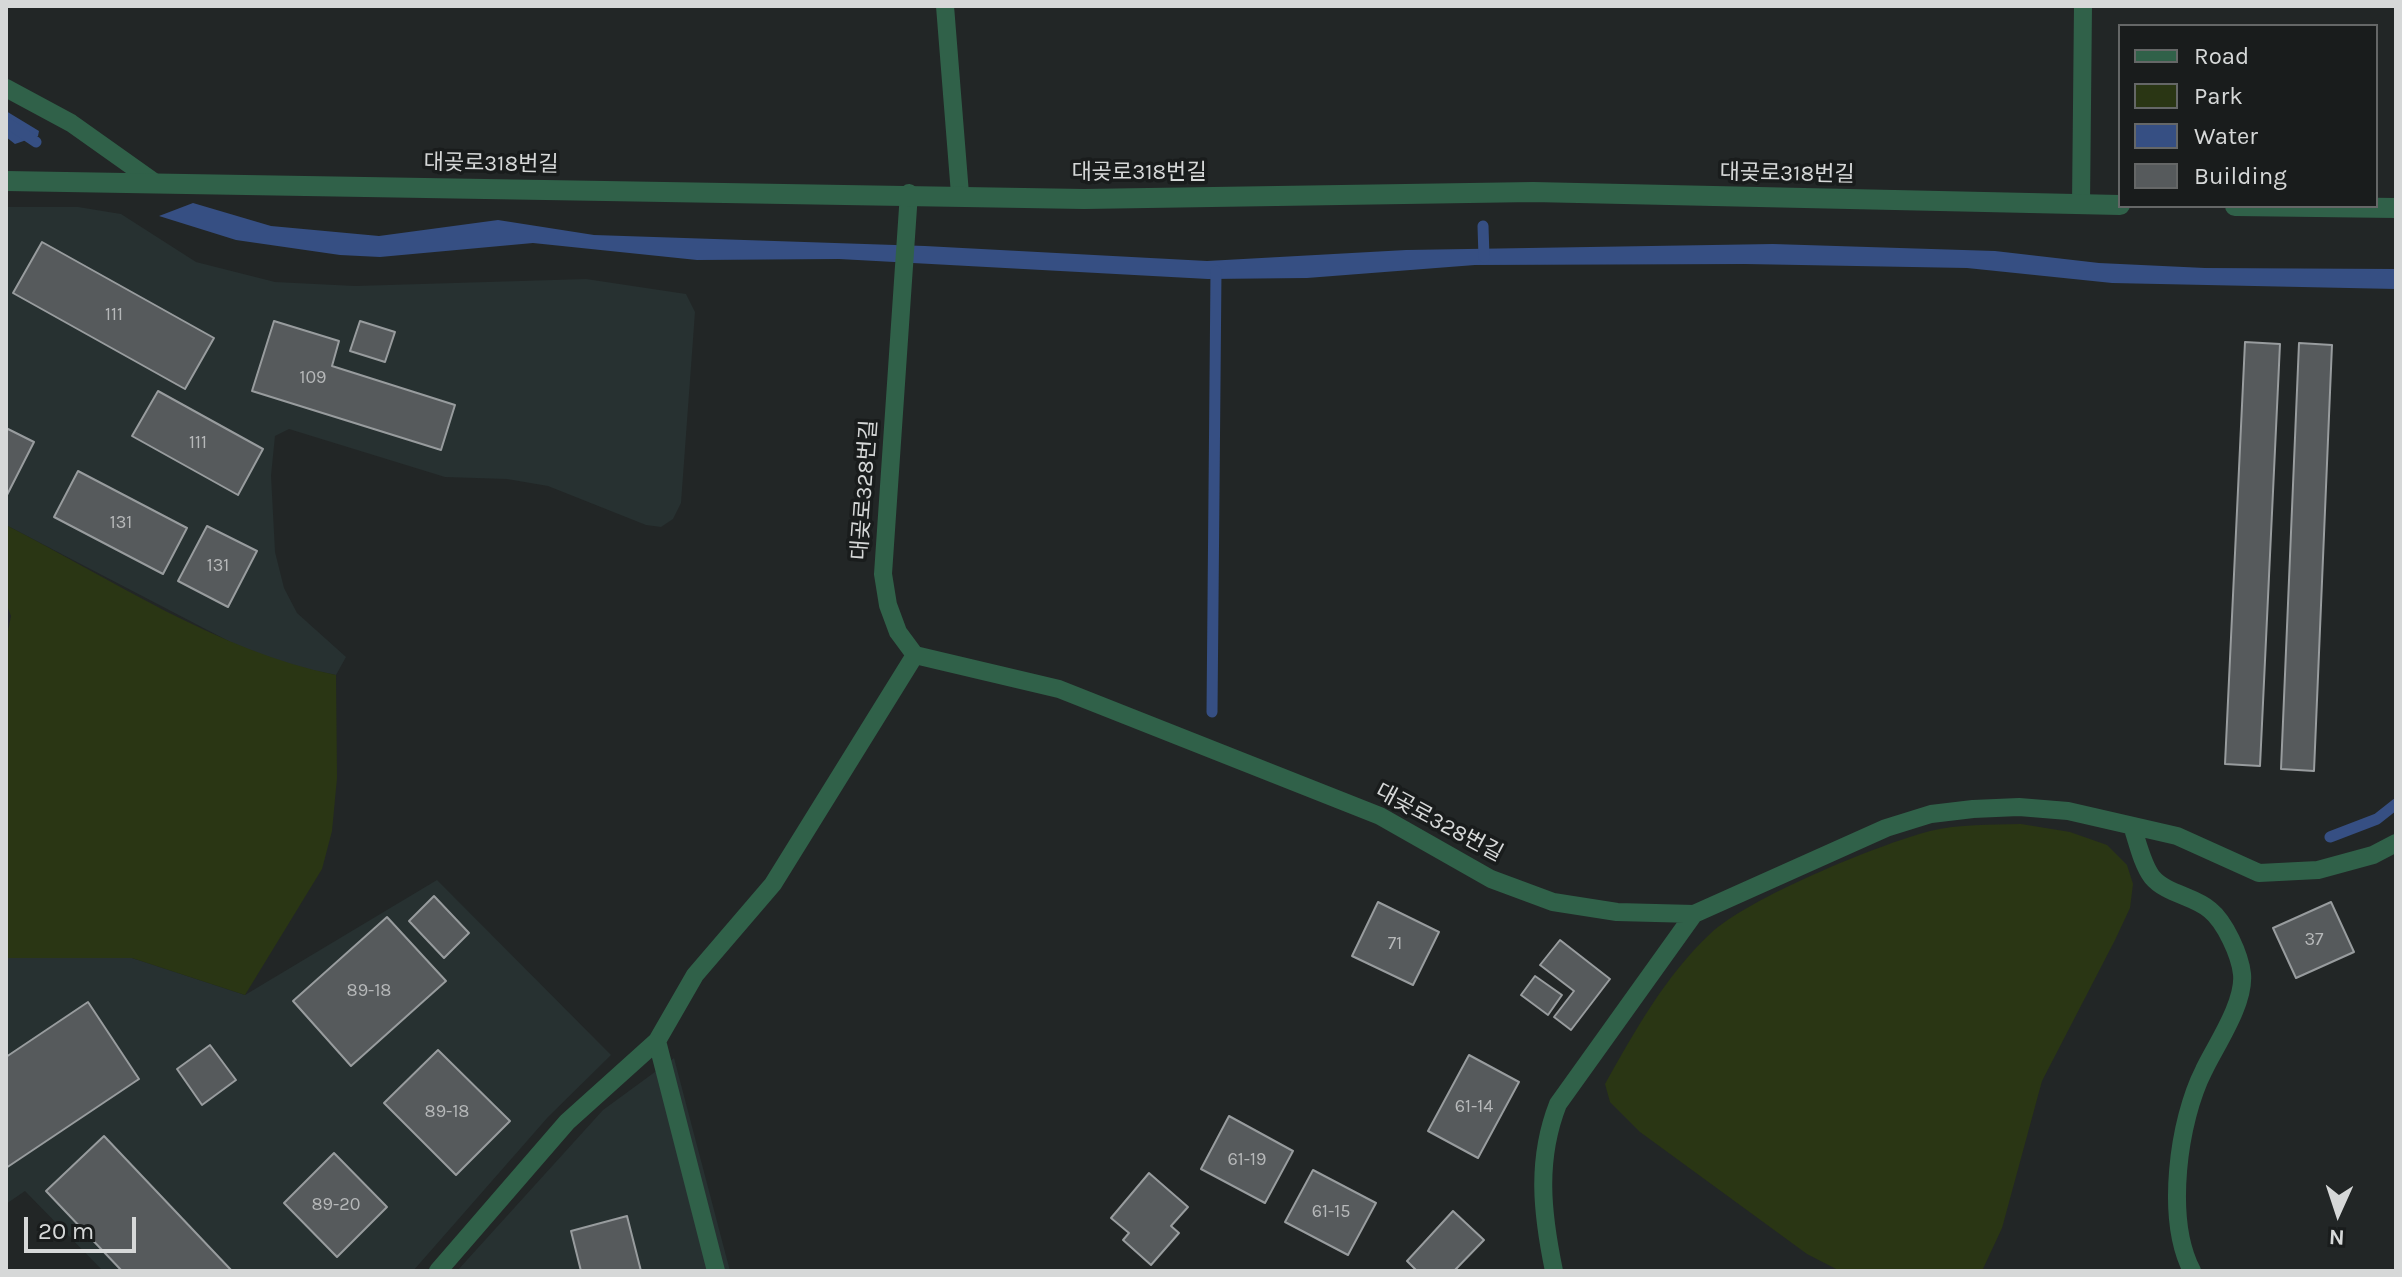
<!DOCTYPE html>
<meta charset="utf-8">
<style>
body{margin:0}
#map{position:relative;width:2402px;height:1277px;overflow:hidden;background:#222626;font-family:Karla,sans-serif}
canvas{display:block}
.frame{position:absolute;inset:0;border:8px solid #d6d8d8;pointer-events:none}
.legend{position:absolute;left:2118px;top:24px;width:260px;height:184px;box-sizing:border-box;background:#191c1c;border:2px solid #656767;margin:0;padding:10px 14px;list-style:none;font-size:24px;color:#d6d8d8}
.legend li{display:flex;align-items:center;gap:16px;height:40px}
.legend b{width:40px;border:2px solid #656767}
.north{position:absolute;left:2298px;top:1173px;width:80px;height:80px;-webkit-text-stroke:6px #191c1c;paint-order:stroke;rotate:183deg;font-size:22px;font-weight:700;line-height:32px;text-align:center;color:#d6d8d8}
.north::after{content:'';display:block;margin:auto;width:28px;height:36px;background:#d6d8d8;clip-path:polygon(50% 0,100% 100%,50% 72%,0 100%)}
.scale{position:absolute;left:24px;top:1217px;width:112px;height:36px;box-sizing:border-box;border:4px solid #d6d8d8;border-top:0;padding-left:10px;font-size:24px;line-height:28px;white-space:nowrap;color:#d6d8d8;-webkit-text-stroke:6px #191c1c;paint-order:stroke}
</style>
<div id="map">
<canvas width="2402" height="1277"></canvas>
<div class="frame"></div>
<ul class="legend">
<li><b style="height:10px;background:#306149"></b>Road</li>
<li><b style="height:22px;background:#2a3614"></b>Park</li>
<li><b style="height:22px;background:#364f83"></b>Water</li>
<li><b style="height:22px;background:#565a5c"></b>Building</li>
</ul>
<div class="north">N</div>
<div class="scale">20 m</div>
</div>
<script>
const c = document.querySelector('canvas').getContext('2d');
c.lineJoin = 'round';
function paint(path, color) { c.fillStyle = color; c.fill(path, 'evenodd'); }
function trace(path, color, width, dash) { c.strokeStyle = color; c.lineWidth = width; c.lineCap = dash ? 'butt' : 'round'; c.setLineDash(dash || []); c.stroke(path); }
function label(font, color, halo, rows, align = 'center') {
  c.font = font + ' Karla,"Noto Sans KR",sans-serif'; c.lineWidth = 7; c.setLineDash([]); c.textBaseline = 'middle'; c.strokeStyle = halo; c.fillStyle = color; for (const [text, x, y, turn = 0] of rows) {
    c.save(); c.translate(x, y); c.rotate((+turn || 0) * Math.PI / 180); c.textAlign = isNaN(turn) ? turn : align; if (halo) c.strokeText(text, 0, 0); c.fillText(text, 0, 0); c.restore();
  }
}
const built = new Path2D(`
 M6,207H78L121,214L196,262L275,282L355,286L586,279L686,294L695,312L681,503L673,519L661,527L646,525L548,486L507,479L445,477L289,429L275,436L271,476L275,552L284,588L297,613L346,657L336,675L287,665L242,648L6,525Z
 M437,880L611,1055L548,1117L413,1271H103L25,1191L6,1204V958H132L245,995Z
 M674,1058L730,1271H457L603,1110Z`);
const green = new Path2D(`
 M6,525C113,580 218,651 336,675L337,778L332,831L322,869L245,995L132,958H6V641L11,616L6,603Z
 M2021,824L2070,832L2107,845L2127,865L2133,884L2130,908L2115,940L2042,1081L2002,1228L1982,1271H1840L1807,1254L1640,1132L1610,1102L1605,1084C1635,1031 1665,976 1710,934C1748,898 1877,845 1930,831C1959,824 1991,825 2021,824Z`);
const water = new Path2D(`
 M6,111L39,131L38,136L15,144L6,137Z
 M193,203L271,226L379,236L498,220L594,235L925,246L1207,261L1406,250L1773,244L1995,251L2099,263L2205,268L2396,269V289L2112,283L1967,268L1745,264L1475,265L1307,278L1208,279L839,259L697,260L533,243L380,257L340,255L236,240L159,216Z`);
const stream = new Path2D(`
 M6,122L36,142
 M1483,226L1484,257
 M1212,712L1216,271
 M2330,837L2377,819L2396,804`);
const building = new Path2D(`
 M42,242L214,338L185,389L13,293Z
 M274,321L339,341L332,366L455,405L441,450L252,391Z
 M360,321L395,332L385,362L350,351Z
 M2245,342L2280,344L2260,766L2225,764Z
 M2299,343L2332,345L2314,771L2281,769Z
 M158,391L263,449L238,495L132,436Z
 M6,428L34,442L7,495L6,494Z
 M78,471L187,528L163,574L54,517Z
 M207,526L257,551L228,607L178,581Z
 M434,896L469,933L444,958L409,921Z
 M1378,902L1439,932L1413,985L1352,956Z
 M2331,902L2354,952L2296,978L2273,928Z
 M387,917L446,981L351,1066L293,1001Z
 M1560,940L1610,979L1571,1030L1554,1017L1574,991L1540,965Z
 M1535,976L1562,995L1548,1015L1521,995Z
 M88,1002L139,1079L6,1168V1057Z
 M210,1045L236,1080L202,1105L177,1069Z
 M438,1050L510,1121L456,1175L384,1103Z
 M1469,1055L1519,1082L1478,1158L1428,1131Z
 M1229,1116L1293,1151L1265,1203L1201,1169Z
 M104,1136L232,1271H122L46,1191Z
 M334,1153L387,1207L337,1257L284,1203Z
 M1313,1170L1376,1203L1348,1255L1285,1222Z
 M1149,1173L1188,1207L1171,1226L1179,1233L1151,1265L1123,1240L1129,1233L1111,1218Z
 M1453,1211L1484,1240L1454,1271H1417L1407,1261Z
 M627,1216L641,1271H581L571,1231Z`);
const lane = new Path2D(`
 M945,6L960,194
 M6,88L71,123L157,184
 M909,193L883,574L888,605L898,632L915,655L1059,689L1380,816L1491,879L1553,902L1617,912L1694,914L1886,828L1931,814L1973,809L2019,807L2068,811L2177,836L2259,873L2318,870L2373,855L2396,843
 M2081,204L2083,6
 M2132,826C2137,840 2142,864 2152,877C2166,894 2194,896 2210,910C2225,922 2240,955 2242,974C2245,1003 2216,1045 2204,1070C2178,1121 2165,1219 2192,1271
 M438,1271L567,1122L657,1041
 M716,1271L657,1041L695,975L773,884L915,655
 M1554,1271C1542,1213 1536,1160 1558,1104L1694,914`);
const street = new Path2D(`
 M6,181L1084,199L1533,192L2120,205
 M2235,206L2396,208`);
const numberNames = [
 ["111",114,315],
 ["109",313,378],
 ["111",198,443],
 ["131",121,523],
 ["131",218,566],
 ["37",2314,940],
 ["71",1395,944],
 ["89-18",369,991],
 ["61-14",1474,1107],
 ["89-18",447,1112],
 ["61-19",1247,1160],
 ["89-20",336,1205],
 ["61-15",1331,1212]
];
const streetNames = [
 ["대곶로318번길",491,164,1],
 ["대곶로318번길",1139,173],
 ["대곶로318번길",1787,174,1],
 ["대곶로328번길",865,490,-86],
 ["대곶로328번길",1439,823,28]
];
paint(built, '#273131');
paint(green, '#2a3614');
paint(water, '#364f83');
trace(stream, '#364f83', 11);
paint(building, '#565a5c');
trace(building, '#989c9e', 2);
trace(lane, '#306149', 18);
trace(street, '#306149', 20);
label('18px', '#b6b8b9', null, numberNames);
label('22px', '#d6d8d8', '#191c1c', streetNames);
</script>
